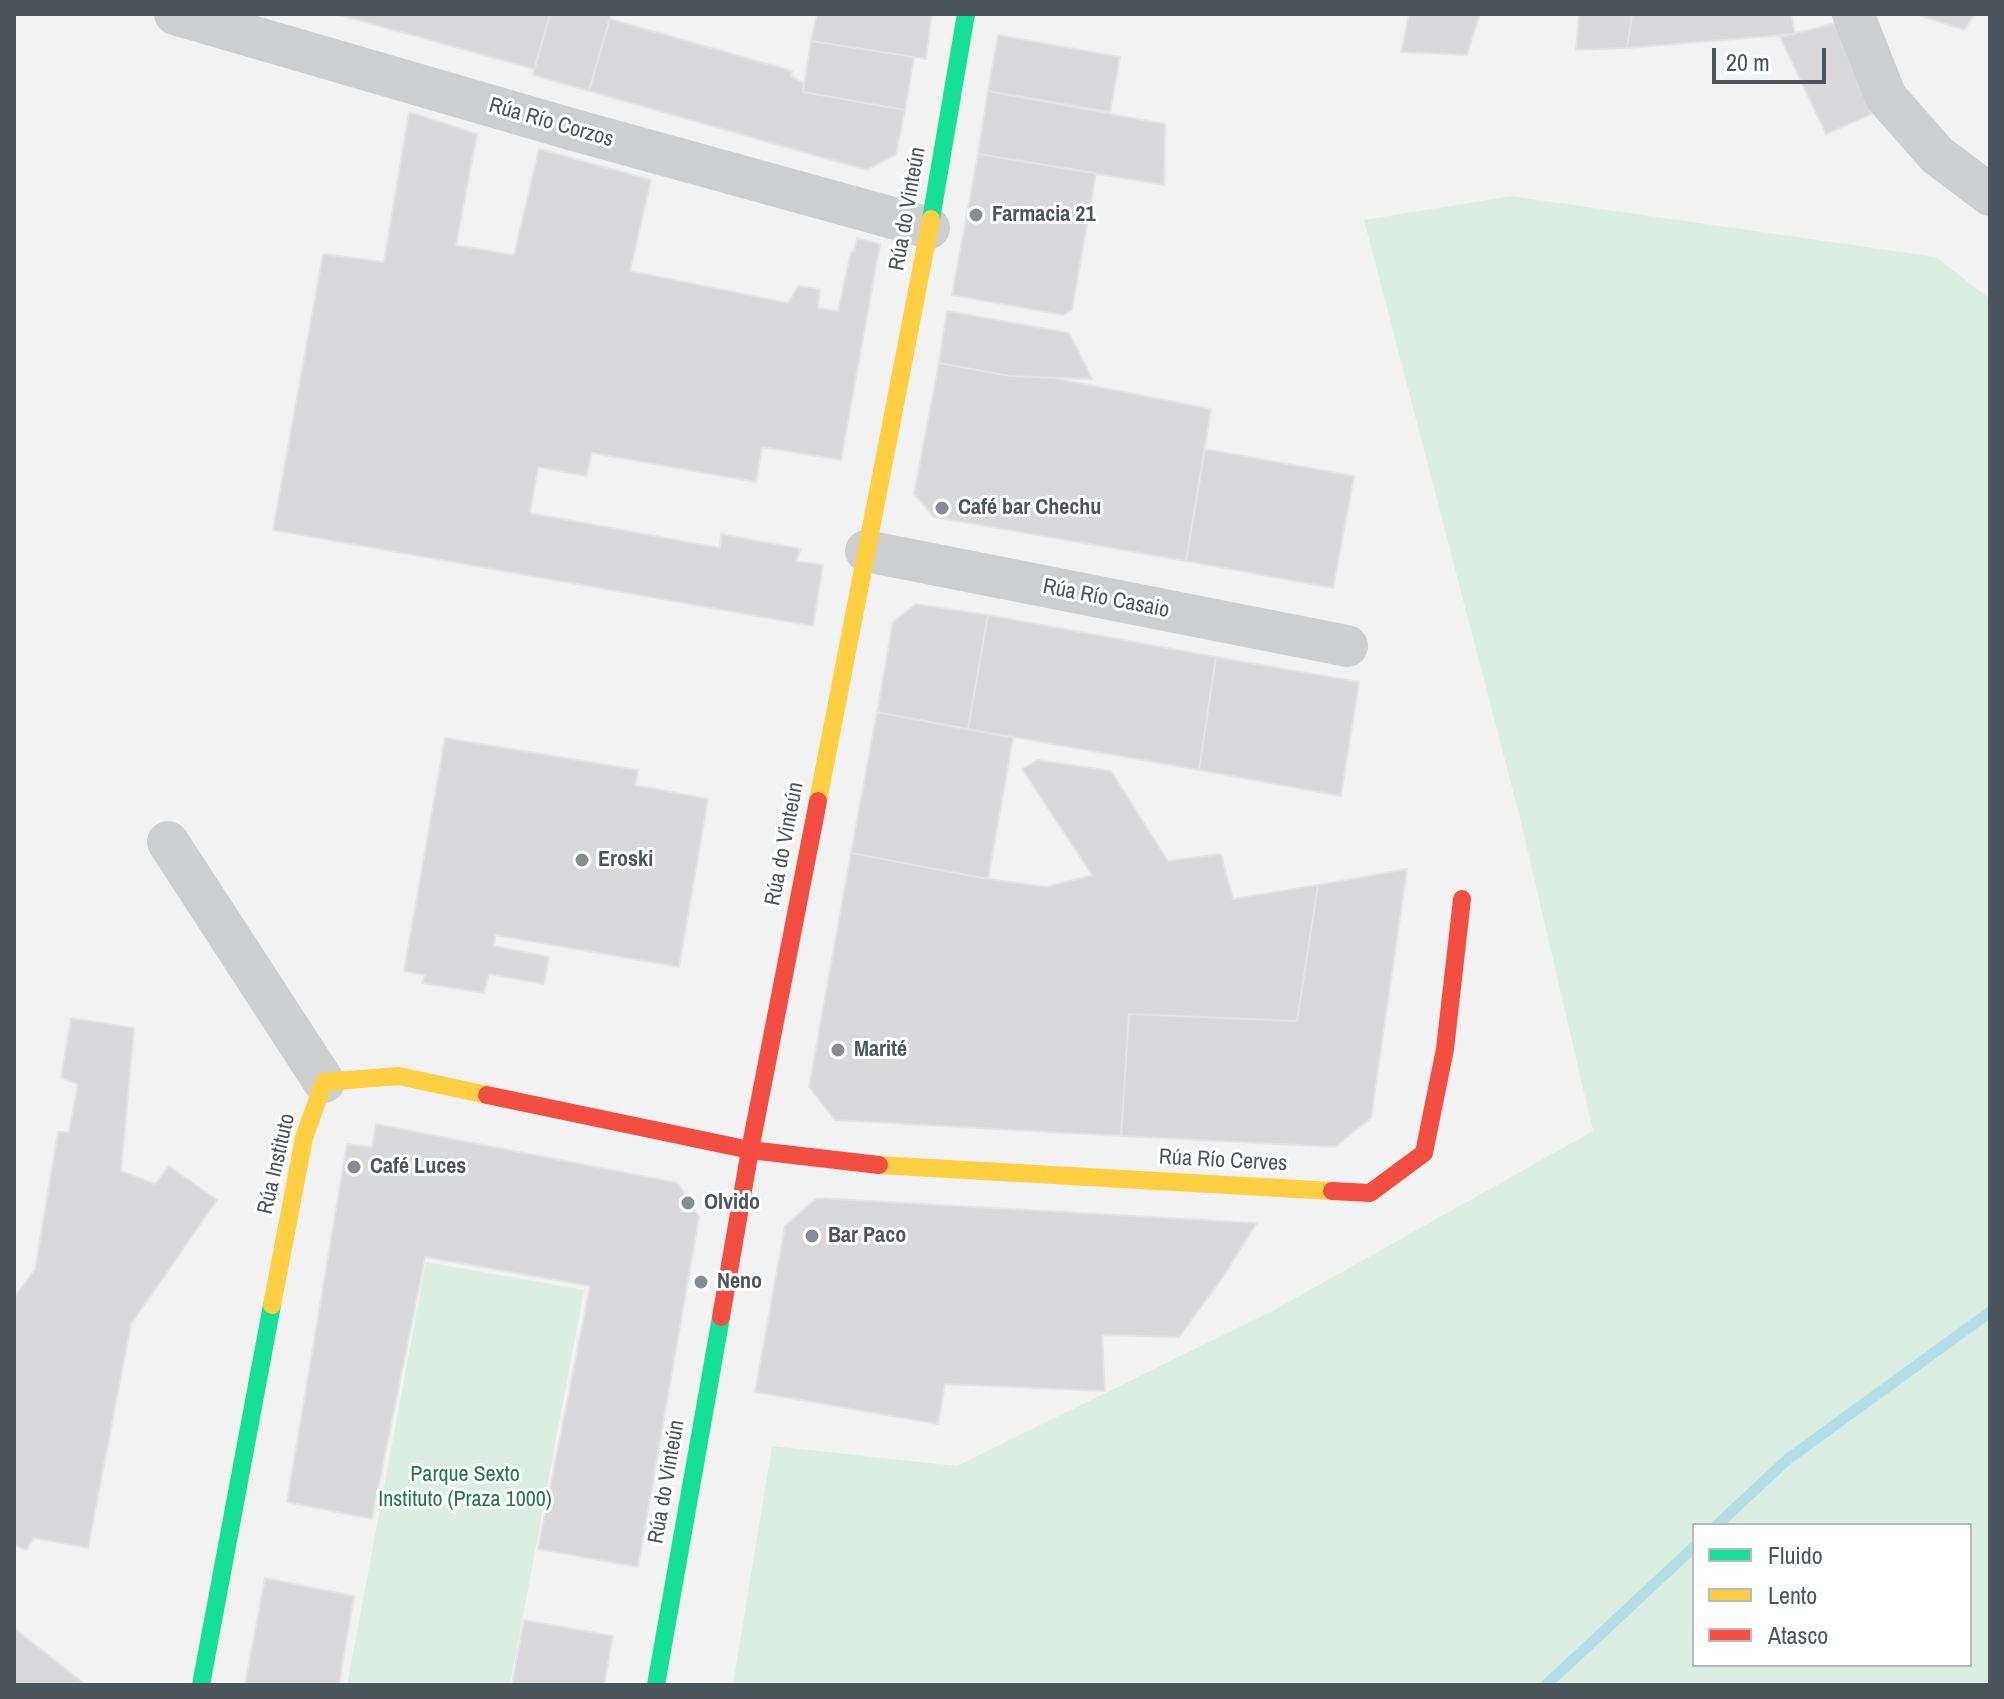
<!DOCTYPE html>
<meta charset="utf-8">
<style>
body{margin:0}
#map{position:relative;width:2004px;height:1699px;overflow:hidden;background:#f3f2f2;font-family:"Archivo Narrow",sans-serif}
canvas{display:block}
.frame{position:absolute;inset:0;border:16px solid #4b555d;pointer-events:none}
.legend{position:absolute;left:1692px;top:1523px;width:280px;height:144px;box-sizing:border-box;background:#fff;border:2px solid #b7bbbe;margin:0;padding:10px 14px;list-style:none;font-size:24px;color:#4b555d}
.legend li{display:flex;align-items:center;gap:16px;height:40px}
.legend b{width:40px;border:2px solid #b7bbbe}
.scale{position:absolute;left:1712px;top:48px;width:114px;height:36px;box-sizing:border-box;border:4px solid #4b555d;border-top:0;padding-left:10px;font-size:24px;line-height:28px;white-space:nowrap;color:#4b555d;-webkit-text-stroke:6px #fff;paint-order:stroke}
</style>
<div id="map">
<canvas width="2004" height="1699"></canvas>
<div class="frame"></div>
<ul class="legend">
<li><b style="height:10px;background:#16e098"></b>Fluido</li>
<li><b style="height:10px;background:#ffcf43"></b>Lento</li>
<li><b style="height:10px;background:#f24e42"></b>Atasco</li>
</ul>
<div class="scale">20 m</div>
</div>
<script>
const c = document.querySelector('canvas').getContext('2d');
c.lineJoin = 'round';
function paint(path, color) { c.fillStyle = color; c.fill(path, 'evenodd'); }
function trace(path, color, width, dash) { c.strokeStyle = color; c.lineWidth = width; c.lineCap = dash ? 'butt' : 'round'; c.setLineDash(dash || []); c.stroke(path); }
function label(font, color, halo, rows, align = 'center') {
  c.font = font + ' "Archivo Narrow",sans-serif'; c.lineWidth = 6; c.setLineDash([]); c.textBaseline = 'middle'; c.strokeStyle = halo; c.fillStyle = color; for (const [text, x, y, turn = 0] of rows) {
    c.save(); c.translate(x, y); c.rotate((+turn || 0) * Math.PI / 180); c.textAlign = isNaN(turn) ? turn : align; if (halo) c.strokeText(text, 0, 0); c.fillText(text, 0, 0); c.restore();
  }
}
const green = new Path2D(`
 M1511,196L1936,257L1990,299V1685H733L772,1446L957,1466L1276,1309L1593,1131L1520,818L1364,220ZM1694,1525H1970V1665H1694Z
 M426,1262L584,1290L510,1685H347Z`);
const stream = new Path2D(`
 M1717,1525L1788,1459L1990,1312
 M1546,1685L1694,1547`);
const building = new Path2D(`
 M336,14H550L534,69Z
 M550,14H611L589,91L533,75Z
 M817,14H932L926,59L811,41Z
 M1409,14H1480L1467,55L1401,52Z
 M1579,14H1632L1627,48L1576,50Z
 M1632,14H1791L1795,34L1627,48Z
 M1922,14H1975L1964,30L1921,16Z
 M610,19L792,71L791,76L804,83L803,92L905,110L896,154L867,170L589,91Z
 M1840,22L1872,114L1826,134L1780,37Z
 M998,35L1120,57L1110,112L988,91Z
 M811,41L914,57L905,110L803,92Z
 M988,91L1165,124L1164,185L978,154Z
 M409,112L477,134L456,245L514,255L539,149L651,180L630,271L788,303L798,286L820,289L818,308L838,311L851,252H854L857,238L880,244L841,460L762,447L756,482L592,453L586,476L538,467L530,513L720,548L721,534L801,549L796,561L823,565L813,626L273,530L323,254L384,262Z
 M978,154L1096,173L1072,310L1063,315L952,295Z
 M947,311L1069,333L1092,379L1010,376L939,363Z
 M939,363L1010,376L1053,378L1211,409L1186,561L934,517L914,494Z
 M1205,449L1354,476L1333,588L1186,561Z
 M916,604L988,615L968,729L877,712L893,622Z
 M988,615L1216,657L1199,770L968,729Z
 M1216,657L1359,682L1341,796L1199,770Z
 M877,712L1013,738L988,879L851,853Z
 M445,738L638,770L635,785L708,799L679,967L495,935L494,946L549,957L544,984L489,974L484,993L422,983L425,975L404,971Z
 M1038,760L1111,771L1168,861L1221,854L1233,899L1318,885L1297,1021L1129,1014L1121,1136L835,1120L809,1087L851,853L988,879L1047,887L1092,875L1022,769Z
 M1407,869L1371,1118L1335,1147L1121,1136L1129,1014L1297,1021L1318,885Z
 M71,1018L134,1028L121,1171L155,1184L169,1166L217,1200L131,1324L88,1548L34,1538L26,1550L14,1545V1297L35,1270L58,1132H69L78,1084L61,1078Z
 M376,1124L678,1183L699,1217L638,1567L538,1549L590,1286L425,1257L372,1519L287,1502L347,1144L372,1147Z
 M817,1198L1257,1223L1220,1281L1179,1337L1102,1335L1105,1391L945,1384L938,1424L755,1392L785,1226Z
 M265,1578L354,1596L339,1685H245Z
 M524,1620L613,1636L604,1685H512Z
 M14,1628L86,1685H14Z`);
const street = new Path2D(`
 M175,14L574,130L929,228
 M1853,14L1886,97L1937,155L1990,195
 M866,551L1347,646
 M168,842L324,1082`);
const fast = new Path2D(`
 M931,219L966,14
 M201,1685L272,1305
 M656,1685L721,1317`);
const slow = new Path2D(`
 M818,801L931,219
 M879,1165L1332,1191
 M272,1305L304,1138L324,1082L399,1076L487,1095`);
const jam = new Path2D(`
 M487,1095L750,1150L879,1165
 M1332,1191L1370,1193L1424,1153L1445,1049L1462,899
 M721,1317L750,1150L818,801`);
const markers = [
 [976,215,8,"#868c91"],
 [942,508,8,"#868c91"],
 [582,860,8,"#868c91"],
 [838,1050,8,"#868c91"],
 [354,1167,8,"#868c91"],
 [688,1203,8,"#868c91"],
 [812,1236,8,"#868c91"],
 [701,1282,8,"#868c91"]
];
const streetNames = [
 ["Rúa Río Corzos",551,123,16],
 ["Rúa do Vinteún",908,209,-80],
 ["Rúa Río Casaio",1106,599,11],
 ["Rúa do Vinteún",785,844,-79],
 ["Rúa Río Cerves",1223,1161,3],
 ["Rúa Instituto",277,1164,-77],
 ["Rúa do Vinteún",667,1482,-80]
];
const poiNames = [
 ["Farmacia 21",992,215],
 ["Café bar Chechu",958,508],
 ["Eroski",598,860],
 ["Marité",854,1050],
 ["Café Luces",370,1167],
 ["Olvido",704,1203],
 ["Bar Paco",828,1236],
 ["Neno",717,1282]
];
const parkNames = [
 ["Parque Sexto",465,1475],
 ["Instituto (Praza 1000)",465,1500]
];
paint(green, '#daefe1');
trace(stream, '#b3dee8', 11);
paint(building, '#d9d9db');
trace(building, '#e4e4e5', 2);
trace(street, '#ccced0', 42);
trace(fast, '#16e098', 18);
trace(slow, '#ffcf43', 18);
trace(jam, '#f24e42', 18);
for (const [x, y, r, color] of markers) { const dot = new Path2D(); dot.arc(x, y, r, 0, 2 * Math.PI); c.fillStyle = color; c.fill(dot); trace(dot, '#fff', 3); }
label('22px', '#4b555d', '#fff', streetNames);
label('bold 22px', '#4b555d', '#fff', poiNames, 'left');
label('22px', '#21784b', '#fff', parkNames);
</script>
